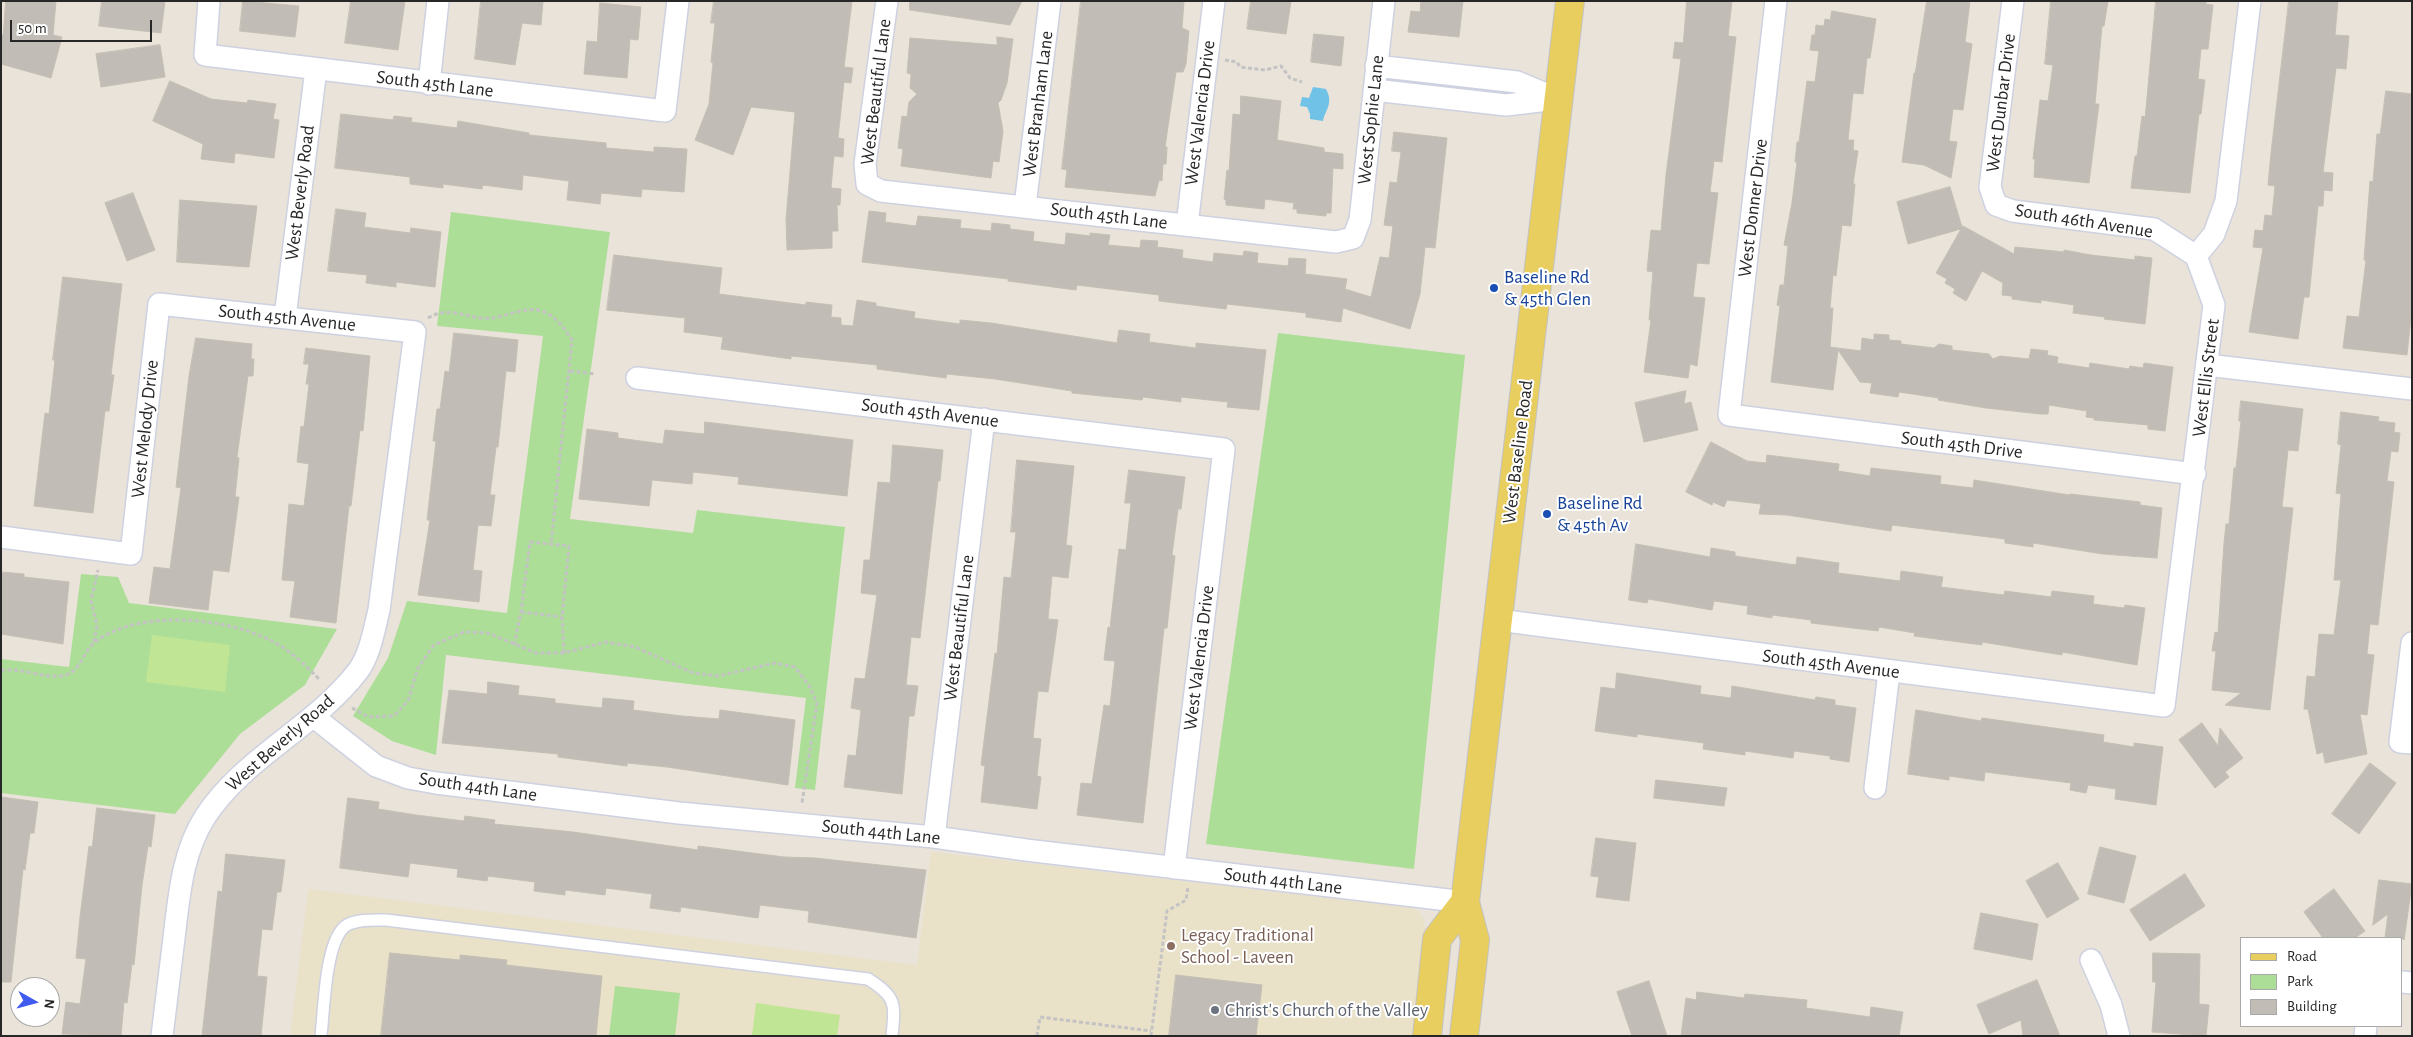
<!DOCTYPE html>
<style>
body{margin:0}
#map{position:relative;width:2413px;height:1037px;overflow:hidden;background:#e9e3d9;font-family:"Alegreya Sans",sans-serif}
canvas{display:block}
.frame{position:absolute;inset:0;border:2px solid #272727;pointer-events:none}
.legend{position:absolute;left:2240px;top:937px;width:162px;height:90px;box-sizing:border-box;background:#fff;border:1px solid #a9a9a9;margin:0;padding:6px 9px;list-style:none;font-size:15px;color:#272727}
.legend li{display:flex;align-items:center;gap:10px;height:25px}
.legend b{width:25px;border:1px solid #a9a9a9}
.north{position:absolute;left:10px;top:977px;width:50px;height:50px;box-sizing:border-box;background:#fff;border:1px solid #a9a9a9;border-radius:50%;rotate:97deg;font-size:14px;font-weight:700;line-height:20px;text-align:center;color:#272727}
.north::after{content:'';display:block;margin:auto;width:18px;height:22px;background:#405bef;clip-path:polygon(50% 0,100% 100%,50% 72%,0 100%)}
.scale{position:absolute;left:10px;top:20px;width:142px;height:22px;box-sizing:border-box;border:2px solid #272727;border-top:0;padding-left:6px;font-size:15px;line-height:18px;white-space:nowrap;color:#272727;-webkit-text-stroke:4px #fff;paint-order:stroke}
</style>
<div id="map">
<canvas width="2413" height="1037"></canvas>
<div class="frame"></div>
<ul class="legend">
<li><b style="height:6px;background:#e8cd5f"></b>Road</li>
<li><b style="height:14px;background:#adde98"></b>Park</li>
<li><b style="height:14px;background:#c1bdb6"></b>Building</li>
</ul>
<div class="north">N</div>
<div class="scale">50 m</div>
</div>
<script>
const c = document.querySelector('canvas').getContext('2d');
c.lineJoin = 'round';
function paint(path, color) { c.fillStyle = color; c.fill(path, 'evenodd'); }
function trace(path, color, width, dash) { c.strokeStyle = color; c.lineWidth = width; c.lineCap = dash ? 'butt' : 'round'; c.setLineDash(dash || []); c.stroke(path); }
function label(font, color, halo, rows, align = 'center') {
  c.font = font + ' "Alegreya Sans",sans-serif'; c.lineWidth = 4; c.setLineDash([]); c.textBaseline = 'middle'; c.strokeStyle = halo; c.fillStyle = color; for (const [text, x, y, turn = 0] of rows) {
    c.save(); c.translate(x, y); c.rotate((+turn || 0) * Math.PI / 180); c.textAlign = isNaN(turn) ? turn : align; if (halo) c.strokeText(text, 0, 0); c.fillText(text, 0, 0); c.restore();
  }
}
const education = new Path2D(`
 M931,852L1408,907L1418,911L1423,918L1425,928L1412,1036H290L308,889L917,965Z`);
const green = new Path2D(`
 M451,212L610,232L570,519L693,533L697,510L845,527L815,790L795,788L806,698L446,655L436,755L392,741L353,716L388,658L407,601L507,613L543,336L437,326Z
 M1278,333L1465,355L1414,869L1206,844Z
 M81,574L118,577L129,603L337,629L305,685L240,734L175,814L1,793V659L69,667Z
 M615,986L680,993L675,1036H609Z`);
const pitch = new Path2D(`
 M152,635L230,645L225,692L146,682Z
 M756,1003L840,1015L837,1036H752Z`);
const water = new Path2D(`
 M1313,87L1326,89C1334,104 1325,110 1323,121L1310,119V114L1307,107L1300,106L1302,97L1309,98Z`);
const building = new Path2D(`
 M6,1H56L53,35L62,37L51,78L1,64V35H3Z
 M102,1H165L161,33L99,26Z
 M243,1L299,6L295,37L240,31Z
 M351,1H405L398,50L345,43Z
 M481,1H543L541,25L522,23L515,65L475,59Z
 M714,1H852L844,67L853,68L851,83L844,82L838,138L844,139L843,157L834,156L831,188L841,189L840,205H837L838,231H832V248L787,250L786,220L795,112L751,107L733,155L695,140L709,104L713,63L711,62L715,23H711Z
 M910,1H1022L1010,25L910,10Z
 M1081,1H1184L1182,28L1189,31L1186,64L1183,72H1176L1165,147H1167L1166,164H1163L1162,181L1159,180L1155,196L1065,187L1067,170L1062,169Z
 M1251,1H1291L1286,34L1247,29Z
 M1421,1H1463L1459,37L1408,32L1411,11L1420,12Z
 M1687,1H1732L1728,36L1736,37L1722,162L1714,161L1712,177L1710,192L1718,193L1709,264L1697,263L1693,297L1705,298L1697,366L1690,364L1688,378L1644,372L1651,320H1649L1653,272L1647,271L1651,230L1661,231L1666,175L1681,59L1673,58L1675,42L1683,43Z
 M1927,1H1970L1965,42L1972,44L1963,110L1953,109L1949,141L1957,142L1951,178L1924,165L1902,162L1914,73H1915Z
 M2051,1H2108L2104,26H2102L2095,104H2099L2089,183L2034,177L2035,159H2033L2040,100L2048,101L2053,65L2045,64Z
 M2156,1H2206V4L2213,5L2208,49H2201L2198,79L2205,80L2201,114H2199L2190,193L2131,188L2135,156H2137L2142,116L2145,117Z
 M2289,1H2338L2335,35L2349,36L2346,69L2336,68L2323,172L2333,173L2332,191L2324,190L2323,206H2318L2309,297H2304L2298,339L2249,332L2263,248L2253,247L2255,230L2263,231L2265,215L2272,216L2275,186L2268,185L2271,153Z
 M600,3L641,7L638,40L630,39L627,78L584,74L587,41L597,42Z
 M1832,11L1876,19L1870,58H1867L1863,94L1853,93L1848,140H1854L1853,150L1858,151L1853,184H1855L1851,226L1842,225L1836,276L1833,275L1830,308H1833L1830,347L1861,351L1862,338L1874,340V334L1889,335V340L1901,341V344L1934,348L1939,344L1952,346V350L1989,354L1993,359L2000,356L2029,359L2031,349L2048,351L2047,355L2058,357L2057,363L2089,368L2090,363L2129,369L2130,366L2143,368L2144,363L2173,367L2165,431L2148,429V425L2094,420V418L2086,417L2087,411L2049,405L2048,414H2040L1986,408L1938,400L1939,398L1899,392L1898,397L1870,393L1872,383L1860,382L1838,350L1833,390L1771,382L1780,306L1777,305L1780,285H1784L1788,246L1784,245L1792,203L1797,162H1795L1797,142H1799L1807,81L1815,82L1819,51L1810,50L1812,35H1815L1816,25L1824,26L1825,19L1830,20Z
 M1314,34L1344,37L1341,66L1311,62Z
 M997,37L1013,39L1007,83L1001,100L998,103L1003,131L999,162L993,161L991,178L901,166L903,149L898,148L902,116L907,117L909,102L917,94L910,88L911,74L907,73L910,38L997,45Z
 M160,45L165,77L101,87L96,54Z
 M170,81L211,99L247,103L248,100L276,104L273,119L279,120L274,158L235,153L234,163L201,159L203,144L153,121Z
 M2386,91L2412,94V308L2407,355L2343,348L2347,316L2359,317L2366,260H2364L2370,181L2373,182L2377,134H2380Z
 M1241,96L1281,101L1277,140L1324,148V152L1343,154V169L1333,168L1331,213H1326V216L1297,213V209H1293L1294,203L1265,199L1264,209L1226,205V200L1224,199L1227,170L1229,171L1233,114L1240,115Z
 M341,114L393,120L394,116L412,118L411,122L457,128L458,121L529,133V135L606,143V148L654,152V147L687,149L684,192L642,189L641,197L601,193L600,204L567,200L569,181L523,175L522,190L483,185L482,189L443,184V188L410,184V177L335,168Z
 M1394,132L1447,138L1435,248L1425,247L1420,294L1410,329L1343,308L1341,322L1306,317V313L1227,304L1226,309L1159,301V295L1077,285L1076,290L1008,281V279L862,262L869,211L886,213L885,222L916,226L918,216L961,220L960,228L991,231L992,223L1010,225V229L1034,232L1033,241L1065,245L1066,233L1090,236V233L1110,235L1108,245L1140,248L1141,240L1158,241L1157,247L1183,250L1182,258L1213,262L1214,253L1243,256L1244,251L1258,253L1257,263L1288,266L1289,258L1306,259L1305,274L1347,279L1345,289L1371,297L1380,257L1389,258L1393,226L1384,225L1390,182L1397,183L1401,152L1392,151Z
 M1950,187L1962,227L1963,226L2014,254L2015,247L2064,252V250L2091,255L2135,260V256L2152,258L2145,324L2104,319L2105,317L2073,313L2074,305L2041,300V303L2012,299V296L2002,295L2003,283L1982,271L1966,301L1953,293L1955,289L1945,283L1947,279L1936,273L1961,229L1908,244L1897,202Z
 M133,193L155,250L127,261L105,203Z
 M180,200L257,206L249,267L177,262Z
 M336,209L366,213L364,227L410,233L411,228L441,232L435,287L396,282V287L366,283L367,275L328,271Z
 M614,255L722,268L719,294L806,305V302L832,305L831,317L841,318V325L853,326L857,300L876,303V306L915,312L914,318L960,324V320L991,323L1117,343L1119,330L1150,334L1149,342L1196,348V343L1266,350L1259,410L1227,407L1228,402L1181,397V402L1143,397L1142,400L1072,393V391L995,379L947,374L946,378L877,369V365L791,356V359L721,349L723,337L684,332L685,318L607,310Z
 M63,277L122,284L111,375H114L109,411H105L93,513L34,506L45,413L49,414L55,360H53Z
 M454,333L518,340L515,372L506,371L498,447H496L490,495H495L491,526L478,525L473,570L482,571L479,602L418,595L430,520H427L436,441H433L437,409H440L445,371L449,372Z
 M196,338L252,344L251,359H254L253,376H248L237,457L239,458L235,497H239L229,572L213,570L208,610L149,603L154,567L170,569L181,488L176,487L189,376Z
 M306,348L370,356L363,431L360,430L351,506H349L336,623L290,617L295,581L282,580L289,504L304,506L309,464L297,462L301,426L304,427L309,384H306L309,364H304Z
 M1686,391L1684,404L1691,402L1698,430L1644,442L1635,403Z
 M2241,401L2303,409L2298,451L2288,450L2282,507L2293,508L2270,710L2225,705L2241,693L2212,690L2216,651H2212L2215,632L2218,633L2224,543L2226,524H2229L2234,468H2236L2241,421H2239Z
 M2341,412L2379,417L2378,421L2395,423L2394,432L2400,433L2398,452L2391,451L2387,481L2394,482L2378,625L2370,624L2367,654L2374,655L2367,715L2360,714L2367,754L2325,763L2323,752L2317,754L2308,709H2304L2307,676L2315,677L2319,634L2334,635L2341,580H2334L2341,494L2336,493L2341,445L2338,444Z
 M705,422L853,440L847,496L738,484L739,477L693,472L692,484L652,480L649,506L579,499L587,429L618,433V438L663,444L665,430L704,434Z
 M1711,442L1747,461L1766,463L1767,455L1839,464L1838,471L1870,476L1871,468L1941,476L1940,484L1973,488L1974,480L2069,495L2070,494L2140,502V505L2162,508L2157,558L2103,554L2033,543V547L2005,543V539L1948,532L1892,525L1891,531L1787,515L1759,514L1761,504L1727,500L1724,507L1713,502L1712,505L1686,492Z
 M893,445L943,450L940,481H938L920,638L911,637L906,685L918,686L914,716H909L902,794L844,787L848,755L856,756L861,710L851,708L855,678L865,679L877,595L861,593L864,560H870L878,482L890,483Z
 M1017,460L1074,466L1066,545L1072,546L1068,578L1052,576L1048,619L1058,620L1048,692L1038,691L1033,738L1041,739L1037,776L1041,777L1037,809L981,802L985,766L981,765L995,653L997,654L1004,577L1011,578L1016,532H1011Z
 M1129,470L1185,477L1181,509H1178L1172,555L1175,556L1167,628H1164L1143,823L1077,815L1081,783L1092,784L1104,705L1110,706L1115,661L1104,660L1108,627L1110,628L1119,549L1126,550L1131,503H1125Z
 M1636,544L1710,557L1711,548L1735,552V556L1796,565L1797,557L1839,563L1838,573L1900,581L1901,571L1943,577L1941,587L2004,595L2005,591L2051,597L2052,591L2094,596L2093,604L2124,608L2125,605L2145,608L2137,665L2062,652V655L1982,642V645L1914,636L1915,633L1879,627L1878,631L1811,623V620L1772,615V618L1747,614L1748,606L1714,601L1712,610L1648,599L1647,603L1629,600Z
 M1,572L24,574V577L69,582L63,644L1,634Z
 M1617,673L1701,686L1700,694L1731,698L1732,686L1815,700L1816,697L1835,700V705L1856,708L1849,762L1830,759V756L1794,751L1793,758L1745,751V755L1703,749L1704,743L1637,734V737L1595,731L1601,687L1615,689Z
 M488,682L519,686L518,695L555,699V703L602,708L603,698L634,701L633,710L682,716L719,719L720,710L795,720L788,785L667,767L627,763V766L558,757V754L442,743L449,690L487,694Z
 M1916,710L1981,721L1982,718L2104,735L2103,742L2134,747V743L2163,747L2156,805L2115,799L2116,789L2088,785L2086,793L2070,790L2071,783L1985,772L1984,781L1949,776V780L1908,774Z
 M2202,723L2218,746L2220,728L2243,758L2225,772L2229,777L2215,788L2179,740Z
 M2370,763L2396,783L2359,834L2332,814Z
 M1656,780L1727,788L1724,806L1654,798Z
 M1,797L38,802L34,833H30L25,870L23,869L11,982H1Z
 M348,798L379,802L378,809L416,815L464,821L465,816L495,820L494,824L573,832L698,850V846L784,857L815,858L926,870L916,938L808,922L809,911L760,905L758,918L681,907L680,912L650,908L652,894L606,888L605,895L565,890V895L534,891L535,882L488,876L487,881L457,877L458,869L410,863L408,877L340,868Z
 M97,808L155,815L151,847L148,846L142,885L134,965L132,964L127,1003L124,1002L121,1036L62,1034L66,1002L80,1004L86,959L76,958L80,917L89,846L92,847Z
 M1596,838L1636,843L1629,901L1596,897L1599,877L1591,876Z
 M2100,847L2136,856L2124,903L2088,894Z
 M226,854L285,860L281,892H277L272,930L262,929L257,976L267,977L261,1036H202L218,891L222,892Z
 M2058,863L2079,899L2047,918L2026,881Z
 M2185,874L2205,906L2150,941L2130,910Z
 M2379,880L2412,884L2404,940L2402,938H2385L2388,914L2373,925Z
 M2334,889L2365,931L2355,938H2323L2304,912Z
 M1981,913L2038,924L2032,960L1974,949Z
 M390,953L460,960V955L507,960L506,965L602,976L596,1036H381Z
 M2153,953L2200,954L2199,1004L2209,1005L2206,1036L2152,1032L2156,982H2153Z
 M1176,975L1262,985L1256,1036H1169Z
 M2037,980L2060,1036H2023L2021,1020L1989,1034L1977,1005Z
 M1649,981L1667,1036H1632L1617,992Z
 M1697,992L1744,998L1745,994L1807,1000L1806,1008L1870,1017L1871,1007L1903,1012L1899,1036H1681L1686,998L1696,1000Z`);
const path = new Path2D(`
 M1225,60L1237,62L1240,67L1265,70L1281,66L1290,78L1302,82
 M428,318C451,304 471,321 492,318C508,316 526,306 542,311C557,317 564,328 572,340L551,544
 M570,371L595,374
 M521,612L562,617
 M94,642L97,625L91,601L98,570
 M514,645L521,612L530,542L569,546L562,617L564,653
 M1,670C21,668 44,678 61,676C81,674 82,652 95,642C139,609 223,617 270,640C289,649 305,665 320,680
 M352,708L369,717L394,716L408,701L418,668L434,645L464,632L488,633L536,653H564L606,642L635,647L693,673L718,676L775,663L795,667L810,687L817,703L802,803
 M1037,1036L1040,1017L1151,1031
 M1151,1036L1167,911L1186,900L1188,887`);
const service = new Path2D(`
 M321,1036C324,1011 325,938 347,925C358,919 374,920 386,920L868,979C897,997 895,1004 892,1036`);
const minor = new Path2D(`
 M209,1L205,55L665,111L678,1
 M887,1L865,164L867,184L881,191L1336,242L1353,238L1360,220L1384,1
 M1776,1L1729,415L2195,474
 M2013,1L1990,187L1996,205L2013,211L2154,229L2196,256
 M1376,66L1517,82L1558,99
 M429,84L438,1
 M1374,90L1506,105L1557,99
 M1025,206L1050,1
 M1187,225L1214,1
 M2196,256L2214,234L2226,201L2250,1
 M285,317L316,69
 M2207,365L2412,389
 M637,378L1224,449L1174,868
 M1,537L131,554L159,304L415,332L379,610C374,630 370,655 358,671C314,728 244,757 205,817C182,853 179,897 174,938C170,970 166,1003 162,1036
 M1498,620L2164,706L2214,305L2196,256
 M2412,643L2400,742L2412,743
 M314,717L376,766L408,778L436,783L679,813L934,837L1026,850L1465,902
 M1875,788L1889,672
 M934,837L984,419
 M2091,960L2111,1005L2119,1036
 M2402,982L2412,983
 M2365,1036L2366,1026`);
const primary = new Path2D(`
 M1427,1036L1437,939L1465,902
 M1464,1036L1475,940L1465,902L1570,1`);
const markers = [
 [1494,288,5,"#1a4fb4"],
 [1547,514,5,"#1a4fb4"],
 [1171,946,5,"#8d6e63"],
 [1215,1010,5,"#6b7280"]
];
const streetNames = [
 ["South 45th Lane",435,84,7],
 ["West Beautiful Lane",876,92,-83],
 ["West Dunbar Drive",2001,103,-83],
 ["West Branham Lane",1038,104,-83],
 ["West Valencia Drive",1200,113,-83],
 ["West Sophie Lane",1371,120,-84],
 ["West Beverly Road",300,193,-83],
 ["West Donner Drive",1753,208,-83],
 ["South 45th Lane",1109,216,7],
 ["South 46th Avenue",2084,221,9],
 ["South 45th Avenue",287,318,6],
 ["West Ellis Street",2206,378,-83],
 ["South 45th Avenue",930,413,7],
 ["West Melody Drive",145,429,-84],
 ["South 45th Drive",1962,445,7],
 ["West Baseline Road",1518,452,-83],
 ["West Beautiful Lane",959,628,-83],
 ["West Valencia Drive",1199,658,-83],
 ["South 45th Avenue",1831,664,7],
 ["West Beverly Road",280,743,-41],
 ["South 44th Lane",478,787,8],
 ["South 44th Lane",881,832,6],
 ["South 44th Lane",1283,881,7]
];
const transitNames = [
 ["Baseline Rd",1504,277],
 ["& 45th Glen",1504,299],
 ["Baseline Rd",1557,503],
 ["& 45th Av",1557,525]
];
const educationNames = [
 ["Legacy Traditional",1181,935],
 ["School - Laveen",1181,957]
];
const worshipNames = [
 ["Christ's Church of the Valley",1225,1010]
];
paint(education, '#eae1c9');
paint(green, '#adde98');
paint(pitch, '#c0e594');
paint(water, '#70c3e7');
paint(building, '#c1bdb6');
trace(building, '#c4bfb3', 1);
trace(service, '#ced1e0', 14);
trace(minor, '#ced1e0', 24);
trace(primary, '#c3c3c3', 30);
trace(path, '#c3c3c3', 3, [4, 2.5]);
trace(service, '#fff', 11);
trace(minor, '#fff', 21);
trace(primary, '#e8cd5f', 28);
for (const [x, y, r, color] of markers) { const dot = new Path2D(); dot.arc(x, y, r, 0, 2 * Math.PI); c.fillStyle = color; c.fill(dot); trace(dot, '#fff', 2); }
label('19px', '#272727', '#fff', streetNames);
label('19px', '#164399', '#fff', transitNames, 'left');
label('19px', '#785e54', '#fff', educationNames, 'left');
label('19px', '#5b616d', '#fff', worshipNames, 'left');
</script>
